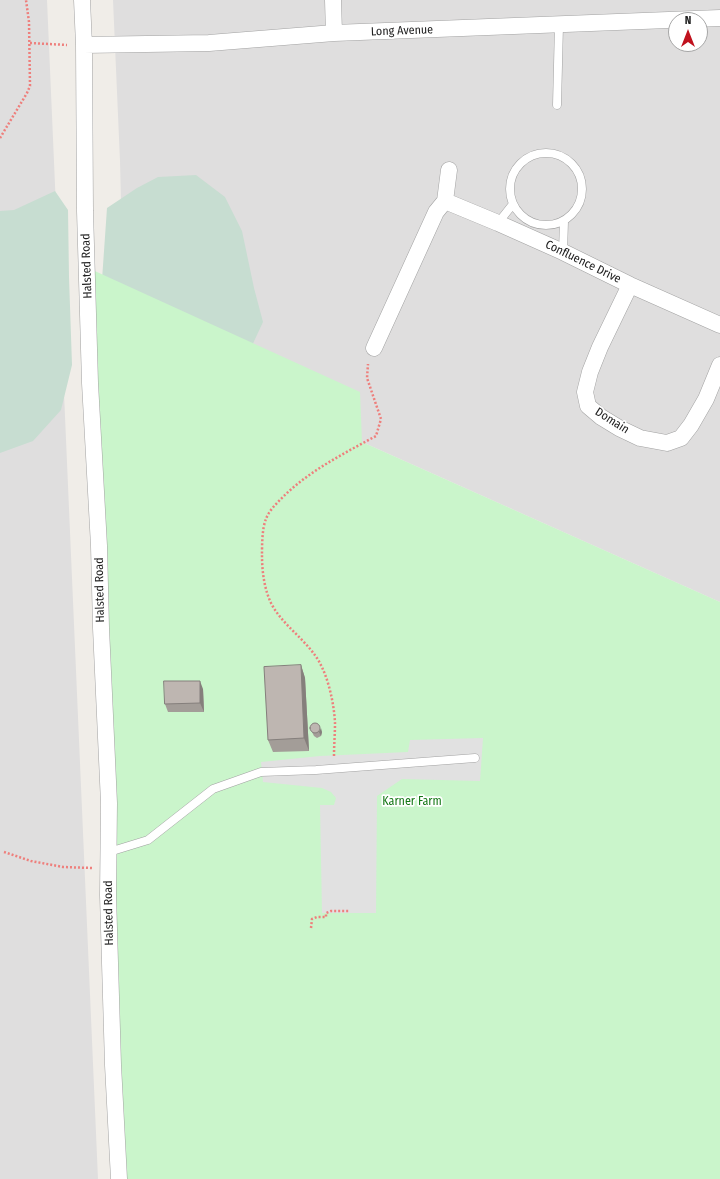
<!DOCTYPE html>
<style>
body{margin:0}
#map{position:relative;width:720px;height:1179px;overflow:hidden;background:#f0ede8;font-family:"Fira Sans Condensed",sans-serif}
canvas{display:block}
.north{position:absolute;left:668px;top:12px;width:40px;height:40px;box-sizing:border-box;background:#fff;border:1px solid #a6a6a6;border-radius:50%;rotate:0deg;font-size:11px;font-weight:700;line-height:16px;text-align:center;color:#212121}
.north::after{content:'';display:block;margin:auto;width:14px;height:18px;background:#c0121e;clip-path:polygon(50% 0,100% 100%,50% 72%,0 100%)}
</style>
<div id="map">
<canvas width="720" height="1179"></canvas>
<div class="north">N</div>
</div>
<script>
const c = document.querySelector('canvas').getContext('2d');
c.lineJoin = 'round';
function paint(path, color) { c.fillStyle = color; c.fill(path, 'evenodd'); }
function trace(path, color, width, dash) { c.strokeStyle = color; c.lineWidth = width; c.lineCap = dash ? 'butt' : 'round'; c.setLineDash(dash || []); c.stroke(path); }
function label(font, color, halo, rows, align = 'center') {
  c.font = font + ' "Fira Sans Condensed",sans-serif'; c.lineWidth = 3.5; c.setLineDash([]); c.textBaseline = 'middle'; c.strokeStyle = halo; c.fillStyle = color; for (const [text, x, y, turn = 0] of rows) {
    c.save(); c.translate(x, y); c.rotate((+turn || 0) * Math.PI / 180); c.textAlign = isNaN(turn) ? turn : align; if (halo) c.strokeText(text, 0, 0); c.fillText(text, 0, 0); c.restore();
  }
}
const residential = new Path2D(`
 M0,0H47L98,1179H0Z
 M113,0H720V602L362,442L123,283L120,161ZM676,20H700V44H676Z`);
const wetland = new Path2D(`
 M196,175L225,197L242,231L254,288L263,322L243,365L101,294L107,208L137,188L158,177Z
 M55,191L68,210L69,277L72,365L61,410L33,441L0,453V211L14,210Z`);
const park = new Path2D(`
 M86,267L360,392L362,442L720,602V1179H118Z`);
const parking = new Path2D(`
 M483,738L480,781L402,779L377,796L376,913H322L320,805H334L336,798L331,792L322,788L263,782L261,762L320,756L408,752L410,740Z`);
const path = new Path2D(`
 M30,43L67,45
 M0,138L27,93L30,86L29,22L26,0
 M334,756C334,745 335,734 335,723C334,702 327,670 314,654C301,636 281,623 271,603C264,588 262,571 262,555C262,546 262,528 266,519C268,513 273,507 278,502C305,473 341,455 376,436L381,419L367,378L368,364
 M4,852L31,861L63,867L92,868
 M311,928L312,919L317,917H326V913L331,911H349`);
const lane = new Path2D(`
 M557,105L559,25
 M510 189a36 36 0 1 1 72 0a36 36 0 1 1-72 0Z
 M498,223L513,204
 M563,252L564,221
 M109,852L148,840L213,789L261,772L316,770L475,758`);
const street = new Path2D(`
 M82,0L84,45L85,211L90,383L99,546L101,628L109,803L108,895L113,1065L119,1179
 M333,0L334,33
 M84,45L209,43L334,33L720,18
 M445,201L449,170
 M630,285L600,347L590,372L585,392L588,406L601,417L619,428L640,438L667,443L681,438L691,425L706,399L720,365
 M374,348L436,212L445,201L498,223L563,252L630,285L720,325`);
const wall = new Path2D(`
 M301,665L305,678L309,751L273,752L268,740Z
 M203,689L204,712H168L165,704Z
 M310,728L322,732L321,736L317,738L314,736Z`);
const shadedWall = new Path2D(`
 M301,665L305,678L309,751L304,738Z
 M200,681L203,689L204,712L200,703Z
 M321,728L322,732L321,736L319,732Z`);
const building = new Path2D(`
 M301,665L304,738L268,740L264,667Z
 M164,681H200V703L165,704Z
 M310 728a5 5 0 1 1 10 0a5 5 0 1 1-10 0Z`);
const streetNames = [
 ["Long Avenue",402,31,-2],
 ["Confluence Drive",583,262,26],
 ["Halsted Road",87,266,-92],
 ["Domain",612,421,32],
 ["Halsted Road",100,590,-91],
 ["Halsted Road",109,913,-91]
];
const parkNames = [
 ["Karner Farm",412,802]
];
paint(residential, '#dfdede');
paint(wetland, '#c7ddd1');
paint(park, '#caf5cb');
paint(parking, '#e1e1e1');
trace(lane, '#a2a2a2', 9);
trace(street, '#a2a2a2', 17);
trace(path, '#ee7f7c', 2.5, [2, 2]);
trace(lane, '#fff', 8);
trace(street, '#fff', 16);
paint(wall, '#a39d98');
paint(shadedWall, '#857f7c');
paint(building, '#beb6b1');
trace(building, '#857f7c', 1);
label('12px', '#212121', '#fff', streetNames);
label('12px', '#167817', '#fff', parkNames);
</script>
